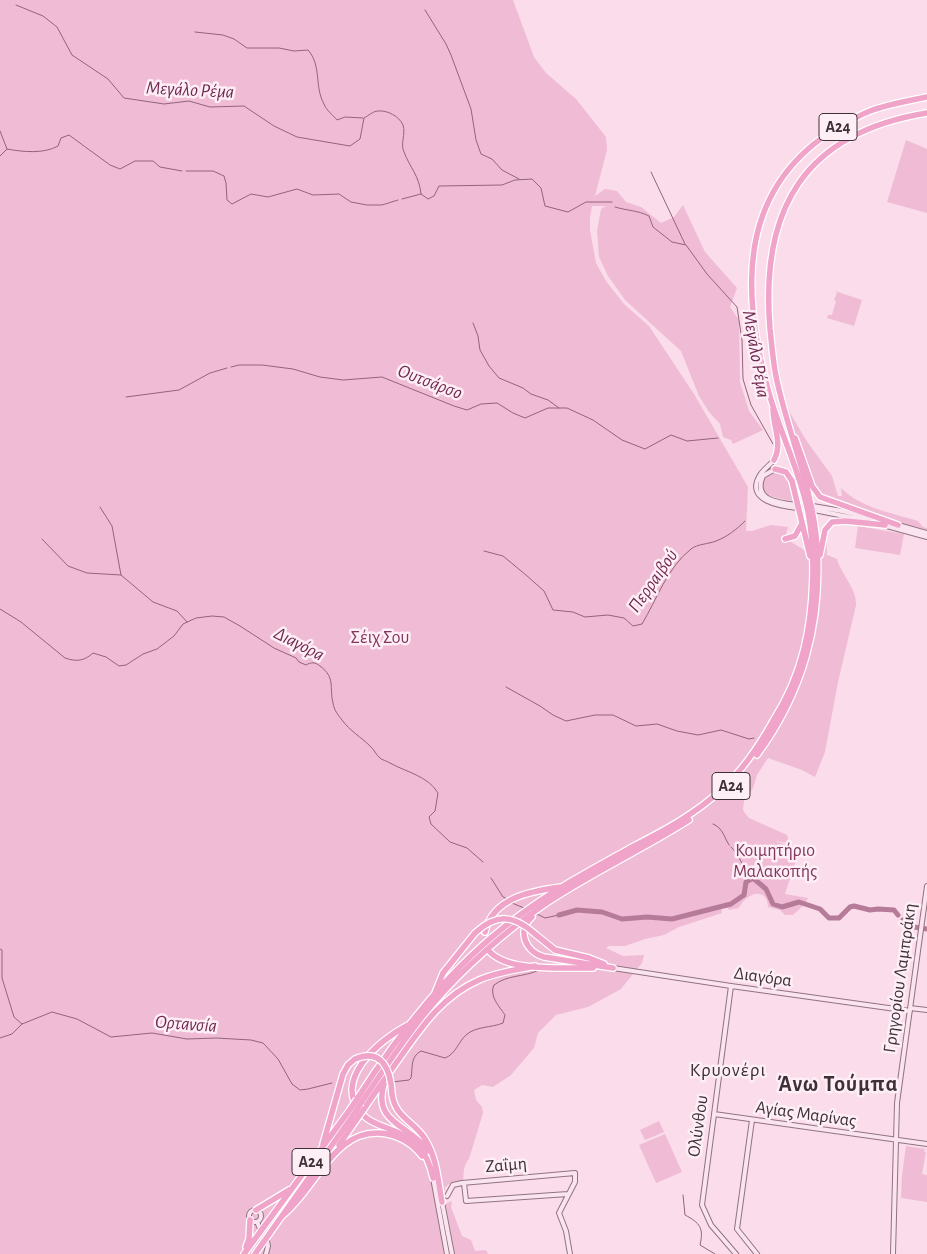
<!DOCTYPE html>
<meta charset="utf-8">
<style>
body{margin:0}
canvas{display:block;background:#fadcea}
</style>
<canvas width="927" height="1254"></canvas>
<script>
const c = document.querySelector('canvas').getContext('2d');
c.lineJoin = 'round';
function paint(path, color) { c.fillStyle = color; c.fill(path, 'evenodd'); }
function trace(path, color, width, dash) { c.strokeStyle = color; c.lineWidth = width; c.lineCap = dash ? 'butt' : 'round'; c.setLineDash(dash || []); c.stroke(path); }
function label(font, color, halo, rows, align = 'center') {
  c.font = font + ' "Alegreya Sans",sans-serif'; c.lineWidth = 5; c.setLineDash([]); c.textBaseline = 'middle'; c.strokeStyle = halo; c.fillStyle = color; for (const [text, x, y, turn = 0] of rows) {
    c.save(); c.translate(x, y); c.rotate((+turn || 0) * Math.PI / 180); c.textAlign = isNaN(turn) ? turn : align; if (halo) c.strokeText(text, 0, 0); c.fillText(text, 0, 0); c.restore();
  }
}
const green = new Path2D(`
 M0,0H513L534,57L546,73L576,99L606,137L607,150L595,196L605,189L617,191L626,202L641,207L661,223L674,217L683,205L705,252L737,288L730,307L739,320L740,382L749,411L763,430L733,444L731,440L723,437L720,424L709,412L699,396L681,351L625,300L608,276L599,257L597,231L601,209L606,206H592L590,217V230L596,263L606,281L624,304L649,326L694,394L748,487L746,531H752L771,525L788,527L785,538L804,550L821,556L826,535L827,555L837,559C841,574 857,589 856,605L838,682L825,752L815,777L802,770L768,758L757,775L753,788L744,801L743,809L744,812L749,818L787,835L789,843L774,841L800,848L785,894L808,898L805,904L793,915H785L780,910L768,907C767,885 745,894 739,908L729,910L727,907L721,906L722,913L679,927L664,935L645,939L625,946H609L606,948L623,956L644,955L642,963L621,989L588,1007L556,1015L538,1033L534,1048L511,1075L493,1087L482,1085L474,1090L476,1100L482,1107L483,1113L469,1159C463,1166 464,1172 463,1182C444,1183 443,1185 445,1204L452,1201L451,1207L462,1236L471,1240L475,1251L486,1250L488,1254H0Z
 M906,140L927,149V213L887,202Z
 M835,291L862,300L854,326L827,318L828,315H832L836,301L834,300L837,293Z
 M786,406L806,440L832,476L838,496H842L841,488C861,508 892,513 918,521L923,527L927,528V530L890,520L826,499L816,491L785,407Z
 M777,470C790,479 790,487 793,501C777,498 755,497 766,474Z
 M858,526L904,534L900,555L855,548Z
 M659,1121L664,1132L645,1140L640,1130Z
 M665,1134L682,1172L656,1183L639,1145Z
 M906,1146L925,1149L924,1152H926L922,1174L927,1175V1202L901,1198L902,1175Z`);
const stream = new Path2D(`
 M16,5L43,16L57,27L72,55L108,79L124,98L164,104L189,101L210,107L244,106L274,126L297,137L350,146L360,139L364,118C368,116 373,111 378,111C387,110 399,116 403,125C406,134 400,144 404,152C410,168 419,175 421,194L428,199L434,196L439,186L502,185L515,180L532,179L541,188L545,206L568,212L586,202H612
 M425,10L446,44L451,55L471,109L476,140L481,154L492,159L502,170L519,179
 M195,32L223,35L234,39L247,48H279L294,51L308,50C322,66 314,86 324,104C326,110 333,115 337,120L345,117L363,118
 M0,131L7,149
 M0,156L7,149C23,152 44,154 58,146L61,138L69,135L110,165L120,169L135,161H153L160,167L182,171
 M186,171H213L224,176L226,183L227,200L232,204L251,194L268,197L297,189L313,195L339,194L351,202L367,205H382L398,200
 M651,172L685,244
 M402,199L421,194
 M615,207C628,211 637,210 649,216L653,227L672,242L686,245L707,274L737,307L742,340L743,379L751,405L773,444
 M473,323L478,336L480,350L489,366L499,378L523,388L531,394L548,400L559,408
 M231,367L239,365H262L293,369L320,377L343,380L382,377L454,406L467,410L481,404L497,403L513,413L525,418L548,408H567L593,420L622,440L645,449L671,435L687,441L718,438
 M126,397L179,390L210,373L227,368
 M100,507L112,526L121,575
 M42,539L68,566L87,573L121,575L153,602L177,611L187,622
 M484,551L503,556L526,575L544,591L553,610L573,612L585,617L608,615L624,618L633,626L642,624C657,599 667,568 691,549C697,544 709,544 716,541C727,537 737,529 745,521
 M0,609L21,622L65,658C77,662 84,661 93,653L106,657L119,666L126,665L143,654L157,649L174,636L183,624L196,618L212,616L224,617L240,626L274,648L296,658L299,662L306,665C311,662 315,662 320,666C336,678 329,687 333,703C334,710 338,715 342,720C350,731 361,737 370,746C374,749 376,755 380,758C382,760 387,761 390,763C406,772 428,776 438,793L435,811L429,817L431,824L450,842L467,848L483,862
 M506,687L540,706L553,715L566,721L595,715H613L636,726L657,724L677,731L698,735L721,730L749,739L754,738
 M713,824C723,828 724,837 729,845
 M731,847C738,853 745,870 751,880
 M491,878L503,897L507,899
 M512,903L524,908
 M537,914L545,918L559,915
 M0,949L2,950V978L14,1017L22,1024L52,1012L77,1019L111,1037L152,1033L187,1039L216,1038L251,1040L263,1043L278,1059L292,1084L300,1090L308,1089L332,1083
 M0,1038L12,1034L22,1024
 M392,1082L409,1080L411,1078C413,1067 410,1057 421,1051L445,1058C456,1054 458,1042 466,1035C476,1026 491,1028 503,1023L505,1015C499,1006 489,996 494,985C507,975 523,977 537,971
 M683,1195L685,1215C700,1223 704,1228 700,1245L715,1254`);
const river = new Path2D(`
 M559,915L577,910L602,912L622,919L647,917L672,919L731,904L744,895L746,882L753,878L766,889L773,904L782,907L799,902L820,909L829,918H839L850,907L854,906L870,910L878,909L894,910L898,915
 M903,920L908,926L927,929`);
const secondary = new Path2D(`
 M774,460C770,465 764,469 760,475C744,501 781,506 797,508
 M775,469L763,476C752,501 780,503 797,505
 M813,506L842,511L872,518
 M814,510L869,521
 M883,525L927,537
 M898,525L927,533
 M613,968L731,986L910,1011
 M731,986L702,1205L711,1225L736,1254
 M910,1008L927,1010
 M714,1114L927,1144
 M752,1120L737,1229L757,1254
 M433,1178L447,1254
 M464,1183L466,1201L568,1194
 M447,1196L453,1185L462,1183L575,1173V1182L559,1213L566,1231L570,1254
 M442,1202L452,1254
 M249 1216a6 6 0 1 1 12 0a6 6 0 1 1-12 0Z
 M258,1224L260,1229
 M266,1254L268,1246L267,1241
 M893,1254L897,1103L927,886`);
const highway = new Path2D(`
 M773,409C773,426 783,444 774,460
 M795,438L812,486L820,497L898,525
 M775,469L786,472L792,481L810,556
 M785,539L795,536L801,525
 M820,555L825,530L832,522L845,521L885,525
 M757,755C803,692 822,624 817,546C813,489 789,436 777,381C773,364 772,346 770,329C760,209 804,133 927,113
 M532,917C516,931 526,952 544,957L613,968
 M485,932C493,897 532,891 561,887
 M535,934L555,950L589,958L604,964
 M489,951C508,973 567,967 593,968
 M435,993L443,973L475,933
 M408,1025C379,1040 329,1082 364,1116C370,1122 379,1125 387,1128C415,1138 427,1149 433,1178
 M384,1084C372,1124 411,1125 428,1151
 M392,1094C395,1118 414,1121 425,1139C437,1158 438,1181 442,1202
 M357,1099C400,1032 451,966 516,918C553,890 594,868 634,846C665,830 697,813 722,789C743,770 759,746 773,721C787,699 798,674 804,649C814,609 816,552 808,512C800,471 780,433 769,393C742,297 736,195 829,133C842,125 855,117 870,111C888,104 908,101 927,97
 M361,1103C384,1070 406,1035 432,1005C463,968 506,931 545,904C591,873 642,850 689,820
 M364,1109C375,1092 387,1076 399,1059C421,1028 442,996 479,980C497,972 516,970 535,966
 M323,1144L343,1074L348,1065L355,1059
 M339,1145L357,1119
 M256,1210L289,1190
 M283,1215C317,1188 335,1124 387,1134C401,1137 414,1145 422,1156
 M246,1247L249,1239L250,1220
 M244,1254L349,1111
 M255,1254L354,1114`);
const highwayBridge = new Path2D(`
 M475,933C497,913 514,915 535,934
 M355,1059C383,1047 391,1072 392,1094
 M349,1111L357,1099
 M354,1114L361,1103
 M357,1119L364,1109`);
const shields = [
 [838,127,38],
 [731,786,38],
 [311,1162,38]
];
const shieldNames = [
 ["Α24",838,127],
 ["Α24",731,786],
 ["Α24",311,1162]
];
const parkNames = [
 ["Σέιχ Σου",380,638],
 ["Κοιμητήριο",775,851],
 ["Μαλακοπής",775,872]
];
const streetNames = [
 ["Διαγόρα",763,977,8],
 ["Γρηγορίου Λαμπράκη",900,978,-82],
 ["Αγίας Μαρίνας",806,1114,8],
 ["Ολύνθου",698,1126,-82],
 ["Ζαΐμη",506,1165,-5]
];
const waterNames = [
 ["Μεγάλο Ρέμα",190,90,3],
 ["Μεγάλο Ρέμα",756,354,80],
 ["Ουτσάρσο",430,382,21],
 ["Περραιβού",653,581,-55],
 ["Διαγόρα",299,644,27],
 ["Ορτανσία",186,1024,4]
];
const neighbourhoodNames = [
 ["Κρυονέρι",728,1070]
];
const districtNames = [
 ["Άνω Τούμπα",838,1084]
];
paint(green, '#f0bcd5');
trace(stream, '#92647c', 1);
trace(river, '#b67b99', 5);
trace(secondary, '#937282', 6);
trace(highway, '#fff', 8);
trace(secondary, '#fae4ef', 4);
trace(highway, '#f0a4ca', 5.5);
trace(highwayBridge, '#fff', 8, []);
trace(highwayBridge, '#f0a4ca', 5.5);
for (const [x, y, w] of shields) { const box = new Path2D(); box.roundRect(x - w / 2, y - 13.5, w, 27, 4); c.fillStyle = '#feeef5'; c.fill(box); trace(box, '#3e3037', 1); }
label('bold 16px', '#3e3037', null, shieldNames);
label('18px', '#813760', '#feeef5', parkNames);
label('18px', '#3e3037', '#feeef5', streetNames);
label('italic 19px', '#702851', '#feeef5', waterNames);
c.letterSpacing = '1px';
label('19px', '#3e3037', '#feeef5', neighbourhoodNames);
c.letterSpacing = '0px';
c.letterSpacing = '1px';
label('bold 22px', '#3e3037', '#feeef5', districtNames);
c.letterSpacing = '0px';
</script>
